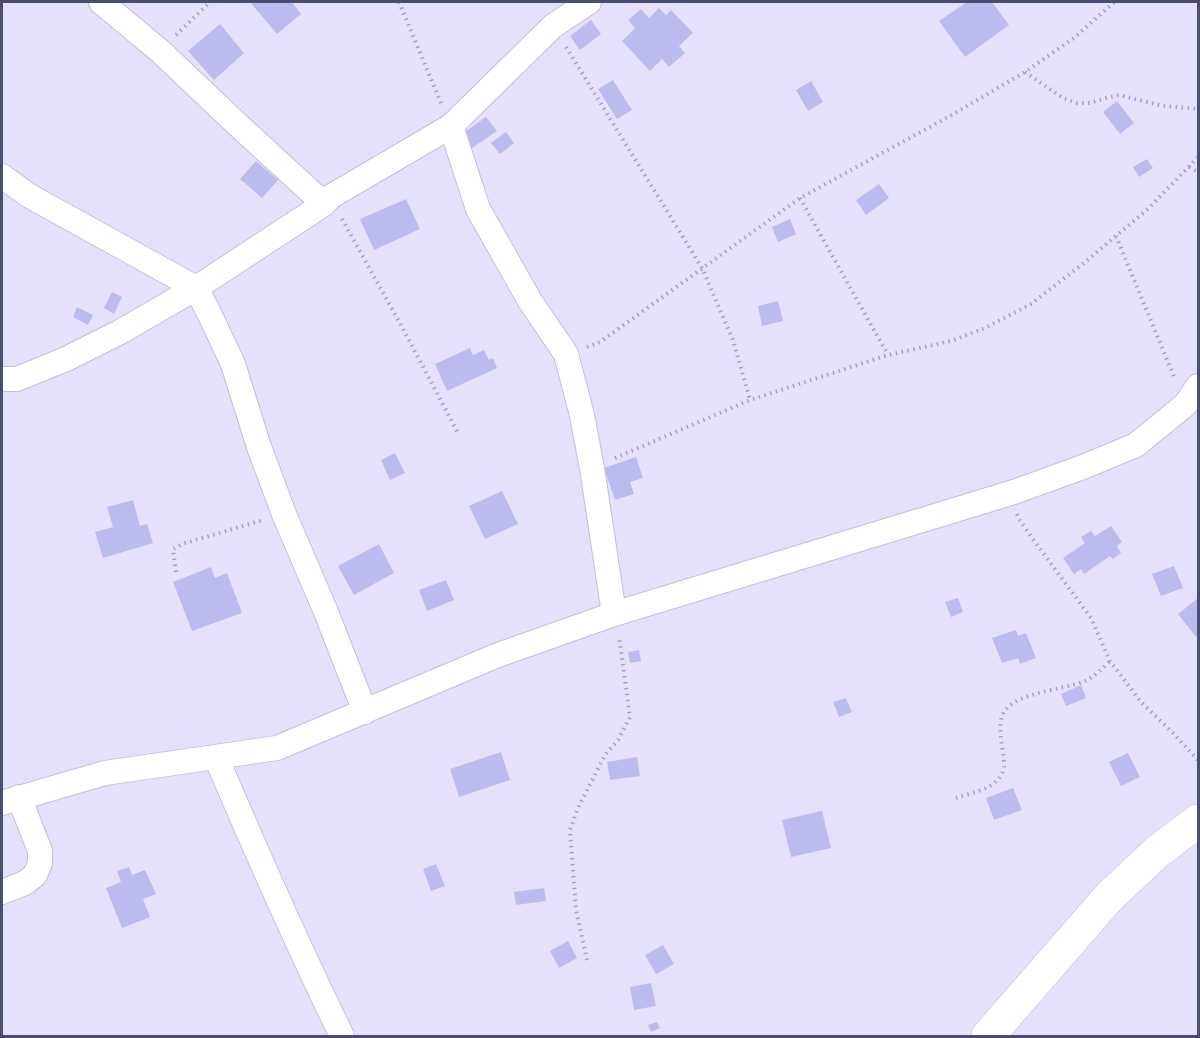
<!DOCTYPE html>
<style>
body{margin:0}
#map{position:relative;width:1200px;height:1038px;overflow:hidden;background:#e6e1fa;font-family:Ubuntu,sans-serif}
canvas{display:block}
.frame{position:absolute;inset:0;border:3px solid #4a4d6f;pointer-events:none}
</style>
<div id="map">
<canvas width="1200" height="1038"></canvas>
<div class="frame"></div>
</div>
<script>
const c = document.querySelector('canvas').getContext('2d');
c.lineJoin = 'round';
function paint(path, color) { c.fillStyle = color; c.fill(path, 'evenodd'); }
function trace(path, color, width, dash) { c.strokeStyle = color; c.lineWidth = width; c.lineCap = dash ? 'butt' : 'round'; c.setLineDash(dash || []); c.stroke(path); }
const building = new Path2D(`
 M250,2H292L301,14L277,34Z
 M967,2H992L1009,25L965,57L939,21Z
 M659,8L666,15L671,10L693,33L679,46L685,53L669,67L662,59L650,71L622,41L635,28L628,20L641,9L649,18Z
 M591,20L601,34L580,50L570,36Z
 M220,24L244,53L214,80L188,51Z
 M613,80L632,110L617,119L598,89Z
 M811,81L823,102L808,111L796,90Z
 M1117,101L1134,123L1120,134L1103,112Z
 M486,117L497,131L469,150L459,136Z
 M506,132L514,143L500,154L491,143Z
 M1147,159L1153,168L1139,177L1133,167Z
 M256,161L278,180L262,198L240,179Z
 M879,184L889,198L866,215L856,200Z
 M406,199L420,229L374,250L360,219Z
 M790,219L796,234L778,242L772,227Z
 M112,292L122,297L114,314L104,308Z
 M778,301L783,321L762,326L758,306Z
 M77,307L93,315L88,325L73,317Z
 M470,348L473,355L484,350L489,360L493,358L497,368L447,391L435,364Z
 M395,453L405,473L390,480L381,460Z
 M636,457L643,478L630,482L634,494L615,500L604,468Z
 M502,491L518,524L485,539L469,506Z
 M133,500L140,526L147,524L153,543L103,558L95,532L113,527L107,507Z
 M1111,526L1122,542L1117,546L1121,553L1113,559L1110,556L1084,574L1081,569L1074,574L1063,558L1085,543L1081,537L1091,531L1095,536Z
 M379,544L394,573L354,595L338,566Z
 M1174,566L1183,588L1161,596L1152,574Z
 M211,567L215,578L227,573L242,613L192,631L173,582Z
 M446,580L454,600L427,611L419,590Z
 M958,598L963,612L951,617L945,602Z
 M1198,598V635L1196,637L1178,614Z
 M1016,630L1018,636L1026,633L1036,658L1020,664L1018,658L1002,663L992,638Z
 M639,650L641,661L630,663L628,652Z
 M1081,685L1086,698L1066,706L1061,694Z
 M846,698L852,712L839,717L833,702Z
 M501,752L510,780L459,797L450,769Z
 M1128,753L1140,777L1121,786L1109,762Z
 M637,757L640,776L610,780L607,762Z
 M1013,788L1022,810L994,820L986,798Z
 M822,811L831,848L791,857L782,820Z
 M436,864L445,886L431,891L423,869Z
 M129,867L132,875L145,870L156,894L143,899L150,917L122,928L106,888L121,882L117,871Z
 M544,888L546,901L516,905L514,892Z
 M568,941L577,958L559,968L550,951Z
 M663,945L674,964L656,974L645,955Z
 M651,983L656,1006L634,1010L630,987Z
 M657,1022L660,1028L651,1032L648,1025Z`);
const path = new Path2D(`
 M399,2L441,103
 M176,35L210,2
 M566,47L702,268L733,340L750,400
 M1025,72L1063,98L1077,103H1090L1106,98L1119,95L1163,106L1198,109
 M1189,167L1198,172
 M800,198L888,355
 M342,219L401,325L458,433
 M1116,236L1175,379
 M587,347L600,342L800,198L950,116L1025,72L1074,38L1114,2
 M615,458L750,400L888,355L951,341L985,328L1031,304L1084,263L1149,208L1198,157
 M1017,514L1019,519L1032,538L1091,618L1110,661L1141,702L1172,732L1198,760
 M176,572L173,549L182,544L263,520
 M956,798C973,792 1000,789 1004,767C1005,759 1001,744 1001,735C1000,727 1000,719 1004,712C1016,692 1064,690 1085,681C1095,676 1102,669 1110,661
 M587,960L576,910L570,830L578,808L605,755L618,740L630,717L619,636`);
const street = new Path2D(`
 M101,2L160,51L238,125L324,204
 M451,126L478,209L530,301L566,354L582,415L592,468L614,614
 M2,176L28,195L196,288L210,315L233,364L259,447L284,514L326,612L365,712
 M2,379H17L66,359L120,332L196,288L324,204L330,197L451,126L553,26L589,2
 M216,757C256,851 297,944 342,1036
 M2,803L105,773L277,748L498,655L614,614L1014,492L1083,467L1136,445L1186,404L1198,386
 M2,892L25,883L35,875L40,863V851L19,797`);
const secondary = new Path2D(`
 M988,1036L1109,897L1158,851L1198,821`);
paint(building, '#bbbced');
trace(street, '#c0bedd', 26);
trace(secondary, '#c1bfe3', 34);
trace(path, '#9fa0d1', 4, [1.5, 4.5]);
trace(street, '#fff', 24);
trace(secondary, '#fff', 33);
</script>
